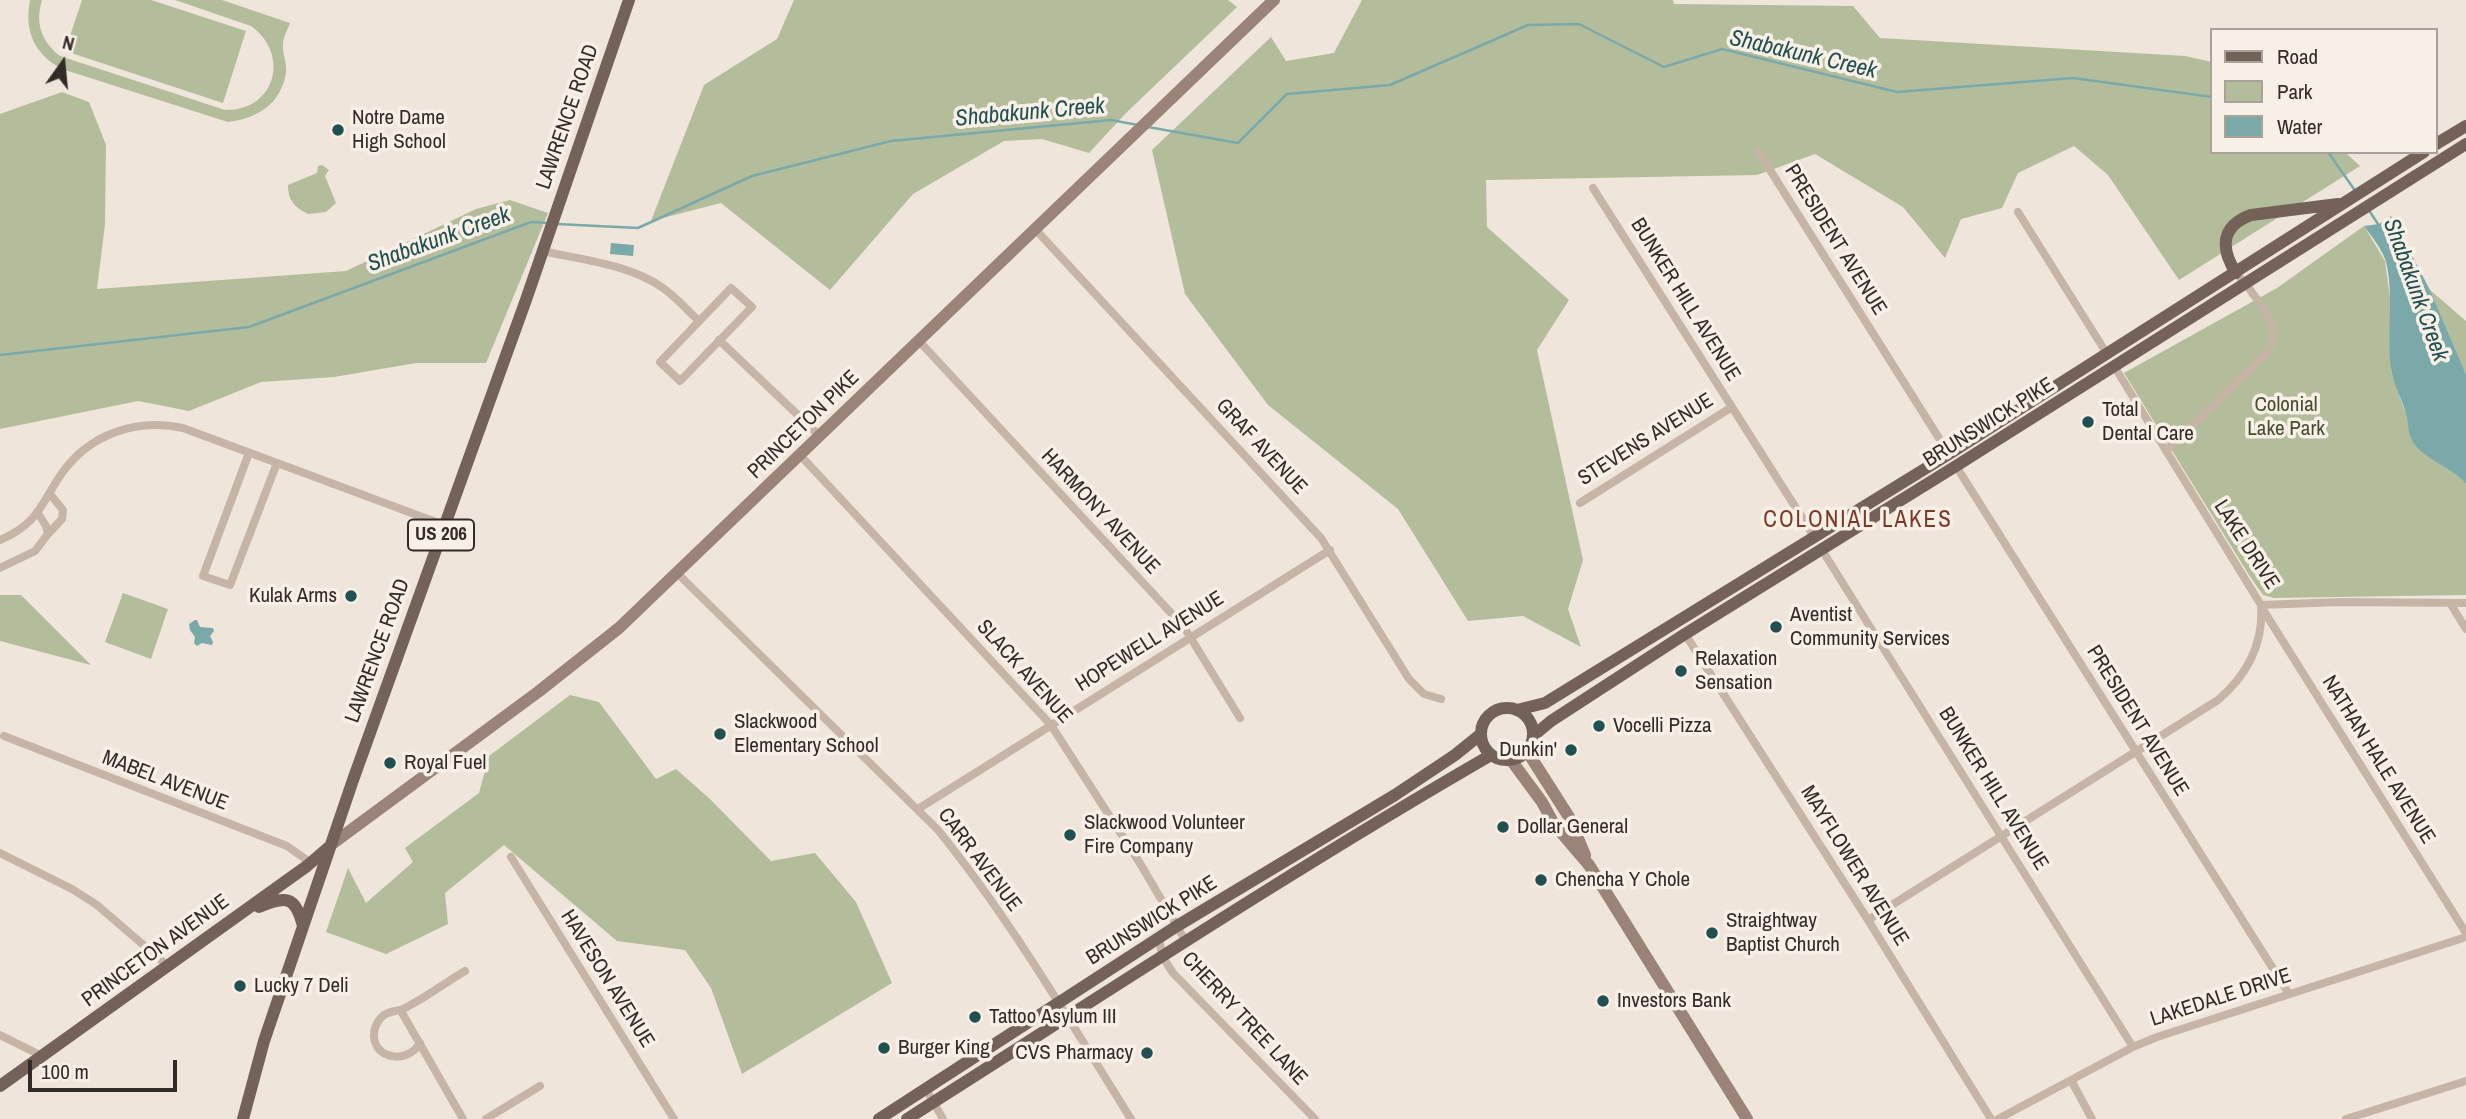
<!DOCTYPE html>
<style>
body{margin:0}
#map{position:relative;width:2466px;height:1119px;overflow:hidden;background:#efe5da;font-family:"Archivo Narrow",sans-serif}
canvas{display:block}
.legend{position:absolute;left:2210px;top:28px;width:228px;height:126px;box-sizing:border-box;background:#f8efe6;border:2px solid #a9a19a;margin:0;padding:9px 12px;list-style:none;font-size:21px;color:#332b27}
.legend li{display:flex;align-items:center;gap:14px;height:35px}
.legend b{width:35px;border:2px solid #a9a19a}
.north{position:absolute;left:28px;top:28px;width:70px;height:70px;-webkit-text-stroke:5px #f8efe6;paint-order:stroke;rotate:15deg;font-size:19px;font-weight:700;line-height:28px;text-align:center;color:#332b27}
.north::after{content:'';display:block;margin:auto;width:24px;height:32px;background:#332b27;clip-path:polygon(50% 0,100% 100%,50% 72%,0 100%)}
.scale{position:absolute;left:28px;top:1060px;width:149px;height:32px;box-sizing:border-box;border:4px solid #332b27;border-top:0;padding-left:9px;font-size:21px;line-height:24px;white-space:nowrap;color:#332b27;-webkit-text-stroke:5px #f8efe6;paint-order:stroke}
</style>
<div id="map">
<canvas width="2466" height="1119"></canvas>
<ul class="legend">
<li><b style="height:9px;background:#746259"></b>Road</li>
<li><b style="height:19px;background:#b3bd9b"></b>Park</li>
<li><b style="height:19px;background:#7ba9aa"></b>Water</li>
</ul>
<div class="north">N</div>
<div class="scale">100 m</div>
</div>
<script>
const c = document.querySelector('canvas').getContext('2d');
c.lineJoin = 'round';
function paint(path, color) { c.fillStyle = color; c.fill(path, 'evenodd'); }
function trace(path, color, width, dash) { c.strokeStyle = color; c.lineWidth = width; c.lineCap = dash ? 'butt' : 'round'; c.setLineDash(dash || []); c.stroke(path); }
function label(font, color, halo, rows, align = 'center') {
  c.font = font + ' "Archivo Narrow",sans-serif'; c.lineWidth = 7; c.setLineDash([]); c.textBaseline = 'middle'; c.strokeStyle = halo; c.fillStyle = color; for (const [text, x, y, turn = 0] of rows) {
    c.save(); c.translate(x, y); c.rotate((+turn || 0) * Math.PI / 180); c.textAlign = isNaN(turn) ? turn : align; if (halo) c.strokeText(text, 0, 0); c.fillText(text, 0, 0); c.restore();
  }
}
const green = new Path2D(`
 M30,0H42C35,23 41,41 60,56L225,110C275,111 291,55 251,26L175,0H222L290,23C288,29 283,37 283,44C282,53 287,62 286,72C282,103 257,119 228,122L62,69C34,54 24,31 30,0Z
 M82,0H151L246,31L223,103L65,51Z
 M794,0H1228L1237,7L1126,113L1089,153L1042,139L1004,141L913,194L830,290L721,203L651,221L704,85L777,39Z
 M1362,0H1673L1674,4L1853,6L1880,38L2185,56L2212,62V152H2345L2360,166L2179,280L2108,175L2074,146L2018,173L2002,208L1961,219L1945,258L1903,207L1815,154L1757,175L1486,180L1487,227L1569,300L1537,350L1583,560L1568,609L1581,647L1523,616L1468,621L1398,509L1268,405L1185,294L1152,150L1271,37L1286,61L1334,53Z
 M62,92L89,102L106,145L105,224L97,289L346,271L476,209L510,200L548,213L486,363H416L334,377L261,382L189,411L138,401L0,429V114Z
 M322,165L329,170L325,176L336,203L326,212L308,214C294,207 288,200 288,185L317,173L318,166Z
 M2364,226L2385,261L2391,305L2389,341L2392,375L2406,414L2411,438L2426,454L2460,477L2466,484V595L2274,598L2263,595L2249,575L2124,373L2277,288Z
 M2430,290L2466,321V374Z
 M123,593L168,609L151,659L105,642Z
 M0,595H21L91,665L0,641Z
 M570,695L599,702L656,779L676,769L710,799L771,861L815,853L856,902L892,983L742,1074L711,988L685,950L617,941L504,845L445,893L448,924L386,954L326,932L348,868L366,903L413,862L405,848L479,793L489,756Z`);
const water = new Path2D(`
 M2391,216L2430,290L2466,374V484C2452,466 2419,459 2410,436C2408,429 2408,421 2406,414C2403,401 2395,388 2392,374C2385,337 2395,299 2386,262C2382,249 2372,237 2364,226L2379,224Z
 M611,243L634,245L633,256L610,254Z
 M195,620H197L200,627L213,628L214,631L210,636L213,642L212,645L202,643L197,646L194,643L195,637L190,630L189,624Z`);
const stream = new Path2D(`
 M1148,127L1238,143L1287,94L1390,85L1528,25L1579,24L1664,67L1722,49L1897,92L2073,78L2212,97
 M2328,152L2356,192
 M2368,209L2380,227
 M557,224L638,228L752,176L891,141L1111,120L1138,125
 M0,355L249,327L531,222L547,223`);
const minor = new Path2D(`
 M1758,151L1949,454
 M1593,188L1815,538
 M2018,212L2107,354
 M1035,229L1321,538L1409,679L1424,694L1441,699
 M543,251C582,260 629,264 663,288C676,297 687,310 699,321
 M731,288L752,307L680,381L660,362Z
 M719,340L820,436
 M919,341L1184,627L1240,718
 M2114,366L2261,605L2340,602L2466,603
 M2166,451L2266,354C2270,348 2274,342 2274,334C2273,317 2247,285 2236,273
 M249,453L203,576L230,585L277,463
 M800,455L1051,725L1141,865L1185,940
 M1956,466L2289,994
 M1580,503L1732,407
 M48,534L62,519L63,510L50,494
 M0,540C39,523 40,505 62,473C90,434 136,418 183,428L444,525
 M1822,550L2133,1047
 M0,568L35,551L48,534L46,526L38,513
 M677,573L938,830C1011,920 1070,1022 1131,1119
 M2450,603L2466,629
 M2262,608L2466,933
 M1685,634L1868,920L1991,1119
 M4,736L287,846L311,863
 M918,809L1330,550
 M0,853L72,889L97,905L169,967
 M511,857L674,1119
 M1868,920L2218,700C2247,675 2264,645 2261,605
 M1159,938L1162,956L1173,973L1315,1119
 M401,1011L463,1119
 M0,1035L42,1056
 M420,1043C405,1068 367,1056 375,1028C377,1022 380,1018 384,1015C391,1010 398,1012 405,1008C426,997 445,983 465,971
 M2071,1080L2092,1119
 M926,1089L943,1119
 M486,1119L540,1086
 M1998,1119L2133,1047L2157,1037L2466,937
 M2346,1119L2466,1081`);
const secondary = new Path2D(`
 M1527,751L1569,817L1585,855
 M1511,760L1542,802L1554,824L1589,865L1747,1119
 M332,844L538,692L619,628L1274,0`);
const primary = new Path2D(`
 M2436,144L2466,126
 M2236,273C2220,248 2221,226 2251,215L2338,204
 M1481 734a26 26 0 1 1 52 0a26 26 0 1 1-52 0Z
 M1517,710L1545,703L1949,454L2424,152
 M1533,736L1551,721L1685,634L1956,466L2466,144
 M259,907C286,896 295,895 303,926
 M0,1086L307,866L329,847
 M243,1119L264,1041L353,780L527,297L629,0
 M879,1119L1177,926L1395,795L1455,755L1481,734
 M907,1119C1101,996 1292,870 1491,755`);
const markers = [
 [338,130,7,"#205052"],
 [2088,422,7,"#205052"],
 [351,596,7,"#205052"],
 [1776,627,7,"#205052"],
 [1681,671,7,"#205052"],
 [1599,726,7,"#205052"],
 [720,734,7,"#205052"],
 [1571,750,7,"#205052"],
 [390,763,7,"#205052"],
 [1503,827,7,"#205052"],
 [1070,835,7,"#205052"],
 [1541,880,7,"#205052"],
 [1712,933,7,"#205052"],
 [240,986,7,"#205052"],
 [1603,1001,7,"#205052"],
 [975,1017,7,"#205052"],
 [884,1048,7,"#205052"],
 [1147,1053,7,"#205052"]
];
const shields = [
 [441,535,66]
];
const shieldNames = [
 ["US 206",441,535]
];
const streetNames = [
 ["LAWRENCE ROAD",568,117,-71],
 ["PRESIDENT AVENUE",1835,240,58],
 ["BUNKER HILL AVENUE",1685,300,58],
 ["BRUNSWICK PIKE",1989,423,-32],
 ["PRINCETON PIKE",804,425,-44],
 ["STEVENS AVENUE",1646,440,-32],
 ["GRAF AVENUE",1261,447,47],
 ["HARMONY AVENUE",1100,512,47],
 ["LAKE DRIVE",2246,545,57],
 ["HOPEWELL AVENUE",1150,642,-32],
 ["LAWRENCE ROAD",378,651,-70],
 ["SLACK AVENUE",1024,672,48],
 ["PRESIDENT AVENUE",2137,721,58],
 ["NATHAN HALE AVENUE",2378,760,58],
 ["MABEL AVENUE",165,781,21],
 ["BUNKER HILL AVENUE",1993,789,58],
 ["CARR AVENUE",979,860,53],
 ["MAYFLOWER AVENUE",1854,866,58],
 ["BRUNSWICK PIKE",1152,921,-32],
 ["PRINCETON AVENUE",156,951,-36],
 ["HAVESON AVENUE",607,979,58],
 ["LAKEDALE DRIVE",2221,998,-18],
 ["CHERRY TREE LANE",1244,1019,47]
];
const poiNames = [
 ["Notre Dame",352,118],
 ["High School",352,142],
 ["Total",2102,410],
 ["Dental Care",2102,434],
 ["Kulak Arms",337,596,"right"],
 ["Aventist",1790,615],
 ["Community Services",1790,639],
 ["Relaxation",1695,659],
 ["Sensation",1695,683],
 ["Slackwood",734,722],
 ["Elementary School",734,746],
 ["Vocelli Pizza",1613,726],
 ["Dunkin'",1557,750,"right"],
 ["Royal Fuel",404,763],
 ["Slackwood Volunteer",1084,823],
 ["Fire Company",1084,847],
 ["Dollar General",1517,827],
 ["Chencha Y Chole",1555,880],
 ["Straightway",1726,921],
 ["Baptist Church",1726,945],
 ["Lucky 7 Deli",254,986],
 ["Investors Bank",1617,1001],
 ["Tattoo Asylum III",989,1017],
 ["Burger King",898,1048],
 ["CVS Pharmacy",1133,1053,"right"]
];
const parkNames = [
 ["Colonial",2286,405],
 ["Lake Park",2286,429]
];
const waterNames = [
 ["Shabakunk Creek",1803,55,13],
 ["Shabakunk Creek",1030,113,-5],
 ["Shabakunk Creek",439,240,-20],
 ["Shabakunk Creek",2415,290,70]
];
const neighbourhoodNames = [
 ["COLONIAL LAKES",1858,521]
];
paint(green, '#b3bd9b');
paint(water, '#7ba9aa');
trace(stream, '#7ba9aa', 2.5);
trace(minor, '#c6b5a7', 8);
trace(secondary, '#9a8479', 12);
trace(primary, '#746259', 12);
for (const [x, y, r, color] of markers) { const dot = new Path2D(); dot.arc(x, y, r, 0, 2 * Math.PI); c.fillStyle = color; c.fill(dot); trace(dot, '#f8efe6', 2.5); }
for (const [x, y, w] of shields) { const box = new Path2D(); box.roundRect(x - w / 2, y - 15.5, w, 31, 5); c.fillStyle = '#f8efe6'; c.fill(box); trace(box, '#332b27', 2); }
label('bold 19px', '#332b27', null, shieldNames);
label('21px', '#332b27', '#f8efe6', streetNames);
label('21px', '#332b27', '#f8efe6', poiNames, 'left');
label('21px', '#44502d', '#f8efe6', parkNames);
label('italic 23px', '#205052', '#f8efe6', waterNames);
c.letterSpacing = '2px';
label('23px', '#7c3926', '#f8efe6', neighbourhoodNames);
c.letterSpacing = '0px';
</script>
